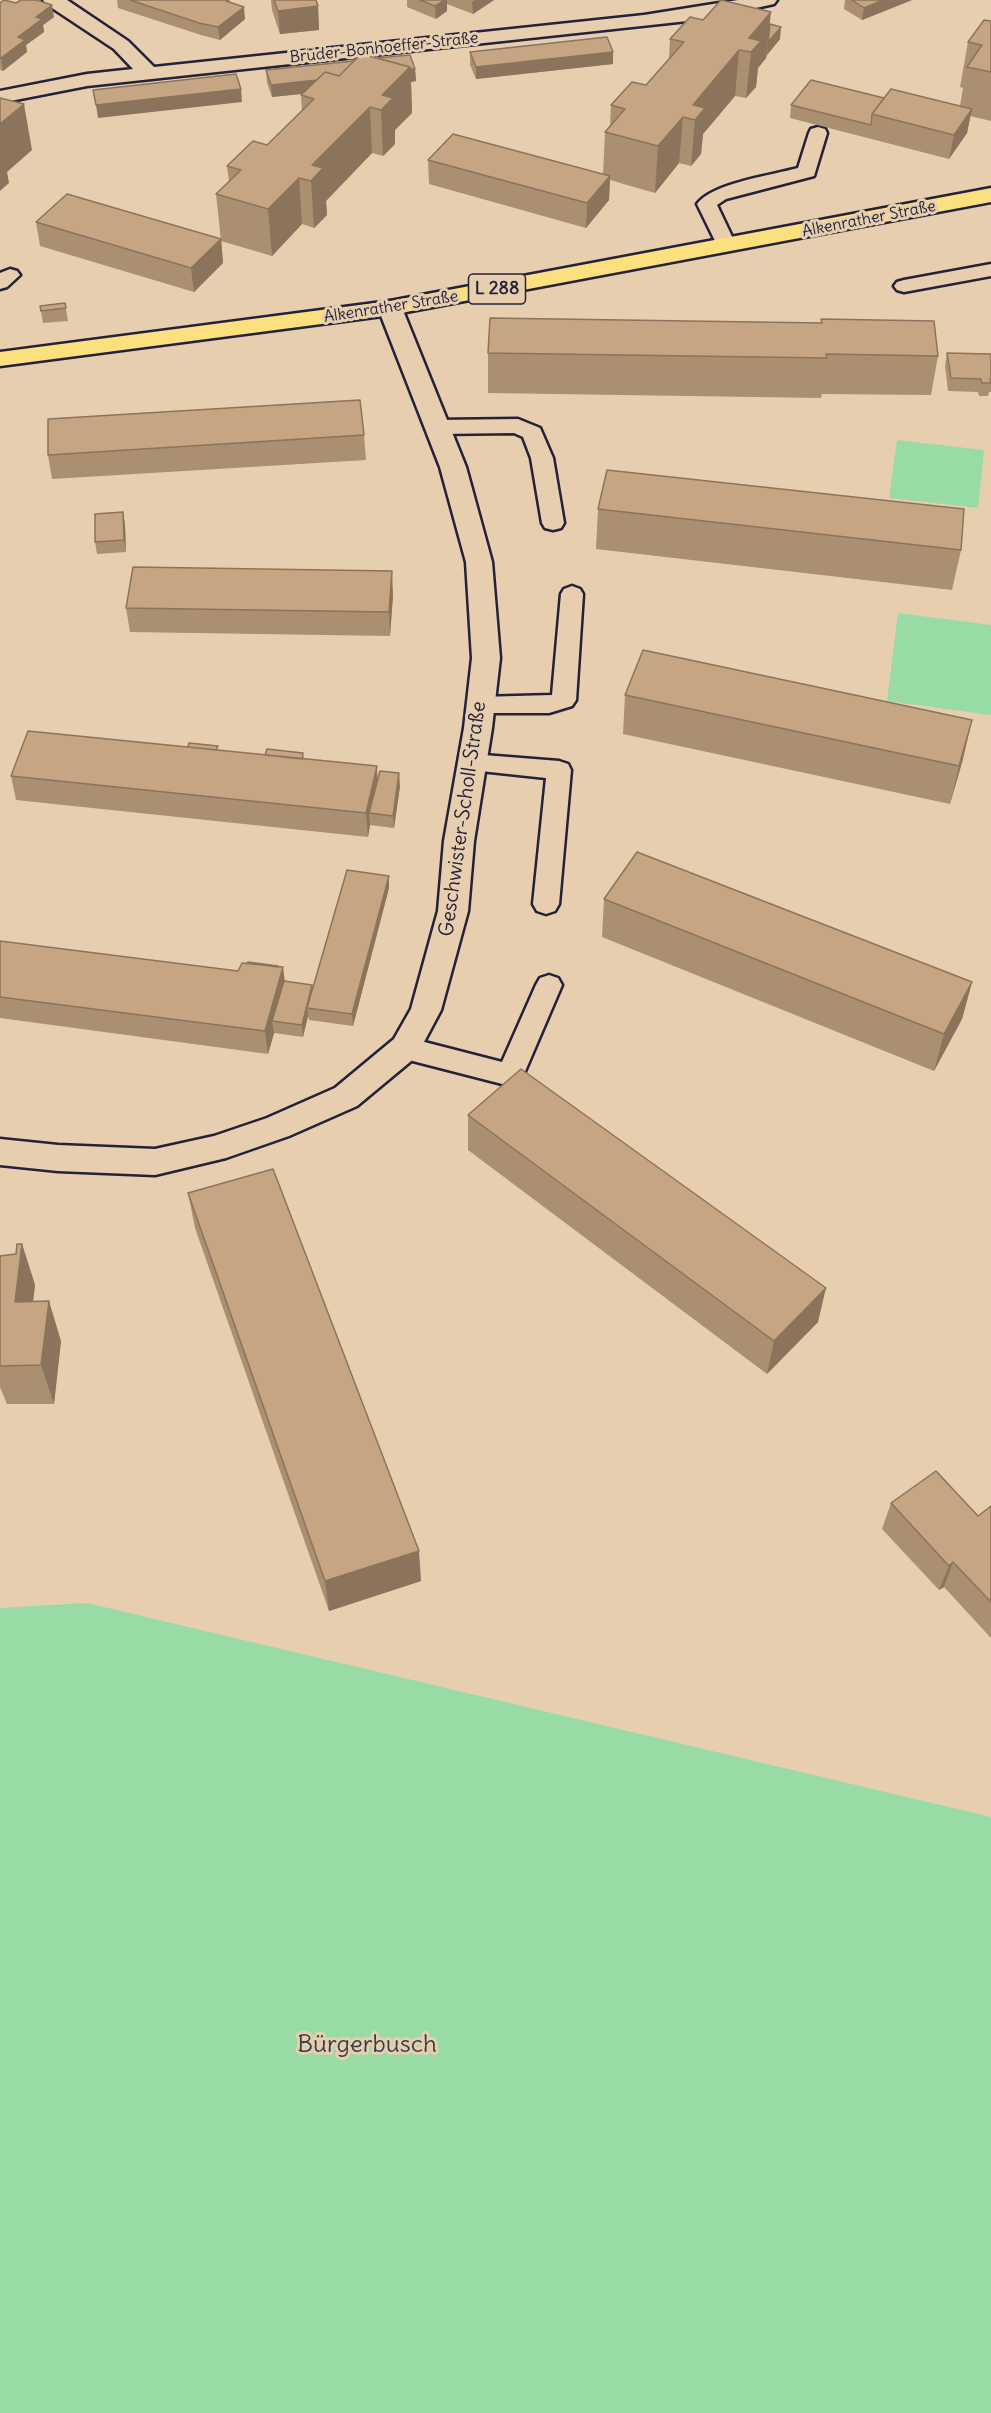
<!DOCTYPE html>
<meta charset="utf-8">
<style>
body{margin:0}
canvas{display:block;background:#e7ceaf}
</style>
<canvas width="991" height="2413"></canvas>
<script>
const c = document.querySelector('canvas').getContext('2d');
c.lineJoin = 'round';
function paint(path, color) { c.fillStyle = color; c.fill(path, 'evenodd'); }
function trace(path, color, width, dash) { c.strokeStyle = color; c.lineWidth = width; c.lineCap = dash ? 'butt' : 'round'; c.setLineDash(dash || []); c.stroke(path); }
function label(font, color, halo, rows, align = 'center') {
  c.font = font + ' Delius,sans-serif'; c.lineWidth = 6; c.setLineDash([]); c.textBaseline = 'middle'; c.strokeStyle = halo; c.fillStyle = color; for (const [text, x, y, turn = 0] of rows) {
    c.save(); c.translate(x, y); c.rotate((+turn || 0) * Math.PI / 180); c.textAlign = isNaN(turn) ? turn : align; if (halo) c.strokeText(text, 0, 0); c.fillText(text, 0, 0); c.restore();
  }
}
const green = new Path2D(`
 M897,440L984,450L978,508L889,498Z
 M898,613L991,625V715L887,701Z
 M87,1603L991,1817V2413H0V1608Z`);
const service = new Path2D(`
 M818,127L825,129L827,133L814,176L726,199L717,205L736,245L733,249H719L697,204C712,183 773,175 798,168L809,133L811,129Z
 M991,264V276L904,292L897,290L894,286L897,282L904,280Z
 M10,269L17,271L20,275L7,287L0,289V273Z
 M518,419L540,428L553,458L564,523L561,528L553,530L545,528L542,523L531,458L523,437L514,433L437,434L429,432L426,427L429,422L437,420Z
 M572,586L580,589L583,594L576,700L572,706L549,713H480L472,711L468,705L472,699L480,697L552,695L561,594L564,589Z
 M471,754L559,761L568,764L571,770L559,904L555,911L546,914L537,911L533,904L546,778L462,769L459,763L462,757Z
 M549,975L558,978L562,985L520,1083L510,1086L405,1059L395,1055L391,1048L395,1041L405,1037L502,1062L536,985L540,978Z`);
const minor = new Path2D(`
 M43,0H67L128,41L154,67L644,15L738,0H777L774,4L706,19L87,86L0,103V91L87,74L133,69L114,49L46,4Z
 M390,301L398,303L402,308L466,467L492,562L500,658L492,728L474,841L468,911L441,1010L416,1057L357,1106L289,1136L226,1158L155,1175L58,1171L0,1165V1139L58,1145L155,1149L214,1136L267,1118L335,1088L394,1039L411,1009L438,911L444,841L464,728L472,658L466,562L440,467L378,308L382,303Z`);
const primary = new Path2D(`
 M991,188V202L390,315L0,366V352L390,301Z`);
const wall = new Path2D(`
 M117,0H230V3L245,19L220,40L201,35L118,8Z
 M271,0H316L318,6L319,30L280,34L272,10Z
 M407,0H494L473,14L447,4V11L436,19L407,7Z
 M845,0H912L862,20L844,9Z
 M0,3L54,17L43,25L44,32L26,45L27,52L3,71L0,70Z
 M703,20L770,24L780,39L767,55L766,58L758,68L756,87L746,98L735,96L703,134L701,154L691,166L679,163L655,193L610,180L609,200L586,228L429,184L428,160L603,174L605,132L610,127L611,105L646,85L669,59L670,39Z
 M991,21V121L970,116L967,133L949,159L790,118L791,105L884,98L960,106L963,88L960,87L968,42Z
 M470,52L613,64L476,79L470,65Z
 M377,58L415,69L416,81L411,82L412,113L395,130V144L383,156L372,153L326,201L327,215L314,228L302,224L272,256L221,241L216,194L229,182L227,166L267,145L302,111L301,95L302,94L272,97L267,83L266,70Z
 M36,222L221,239L223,263L194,292L40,246Z
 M65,303L68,321L43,323L40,306Z
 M821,319L938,356L931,395L822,394L821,398L488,393V353L821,323Z
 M947,353L991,354V392H989L988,396H979L978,392L948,391L945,366Z
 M364,435L366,460L52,479L48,455Z
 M598,509L961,550L952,590L596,549Z
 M123,512L125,525L126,552L97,554L95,542Z
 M393,595L390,636L130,632L126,608Z
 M625,695L963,759L950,804L623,734Z
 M218,750L265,755L303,753L304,759L378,778L400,786L394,828L370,825L368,837L16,800L11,776Z
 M389,888L353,1026L309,1020L308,1016L303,1037L274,1033L268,1054L0,1018V941L238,971L278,967L285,981L312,991Z
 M604,899L972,982L962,1019L934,1071L602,937Z
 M468,1115L818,1322L767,1374L468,1150Z
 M188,1193L421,1581L329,1611L195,1228Z
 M22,1244L35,1285L33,1301L61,1341L54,1404H7L0,1387V1256L16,1254Z
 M891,1503L978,1516L991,1506V1638L944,1587L939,1590L882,1529Z`);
const shadedWall = new Path2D(`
 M445,0H447V11L436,19L435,6Z
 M475,0H494L473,14L472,2Z
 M883,0H912L862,20L864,8Z
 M52,5L54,17L43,25L44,32L26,45L27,52L3,71L1,58L36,17Z
 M318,6L319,30L280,34L278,11Z
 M244,7L245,19L220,40L218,27Z
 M771,12L766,58L758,68L756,87L746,98L751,52L749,38Z
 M781,27L780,39L767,55L768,42Z
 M739,50L735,96L703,134L701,154L691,166L695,120L693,105Z
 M613,52V64L476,79V67Z
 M410,67L415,69L416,81L411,82L412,113L395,130V144L383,156L381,110L382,95L393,84L272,97L271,85Z
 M241,89L242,102L98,118L96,105Z
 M24,104L32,150L7,172L9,183L0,191V124Z
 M370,107L372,153L326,201L327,215L314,228L311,181L312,165Z
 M972,109L967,133L949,159L954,135Z
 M683,117L679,163L655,193L658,146Z
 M610,176L609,200L586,228L587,203Z
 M299,178L302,224L272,256L268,209Z
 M221,239L223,263L194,292L191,268Z
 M123,512L125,525L126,552L124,540Z
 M392,571L393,595L390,636L389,612Z
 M972,720L963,759L950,804L959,766Z
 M377,766L378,790L369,813L370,825L368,837L366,813Z
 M399,773L400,786L394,828L393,816Z
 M389,876V888L353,1026L352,1014Z
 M283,967L286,990L272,1021L274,1033L268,1054L265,1031Z
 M972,982L962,1019L934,1071L944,1034Z
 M312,985L313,997L307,1008L308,1016L303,1037L302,1025Z
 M22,1244L35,1285L28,1341L15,1302Z
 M826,1288L818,1322L767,1374L774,1341Z
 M49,1301L61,1341L54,1404L41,1365Z
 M419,1551L421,1581L329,1611L325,1581Z
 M953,1562L944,1587L939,1590L949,1566Z`);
const building = new Path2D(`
 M4,0L16,3L21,0H36L52,5L36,17L42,19L18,37L25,40L1,58H0V3Z
 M130,0H228L226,1L244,7L218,27L199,23Z
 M274,0H316L318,6L278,11Z
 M420,0H445L435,6Z
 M721,0L771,12L749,38L761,41L751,52L739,50L693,105L705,108L695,120L683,117L658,146L605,132L625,109L611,105L632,82L646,85L684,42L670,39L690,17L703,20Z
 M852,0H883L864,8Z
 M984,20L991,21V72L967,67L982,45L968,42Z
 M770,24L781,27L768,42Z
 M607,37L613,52L476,67L470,52Z
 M361,54L410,67L382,95L393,98L381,110L370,107L312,165L323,168L311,181L299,178L268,209L216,194L241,170L227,166L253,141L267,145L314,99L301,95L325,72L339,76Z
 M410,55L415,69H410V67L377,58Z
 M354,61L339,76L325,72L317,80L271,85L266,70Z
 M236,74L241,89L96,105L93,90Z
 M811,80L884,98L872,114L871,125L791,105Z
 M891,89L972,109L954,135L872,114Z
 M0,98L24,104L0,124Z
 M453,134L610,176L587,203L428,160Z
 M67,194L221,239L191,268L36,222Z
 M65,303L66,308L41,311L40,306Z
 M490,318L822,323L821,319L934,321L938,356L826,354L827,358L488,353Z
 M947,353L991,354V379H990L991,383H982L981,379L951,378Z
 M360,400L364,435L48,455V419Z
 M607,470L964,509L961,550L598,509Z
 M123,512L124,540L95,542V514Z
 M133,567L392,571L389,612L126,608Z
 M643,650L972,720L959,766L625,695Z
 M28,731L377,766L366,813L11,776Z
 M189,743L218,746L216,750L188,747Z
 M267,749L303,753L302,759L265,755Z
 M380,771L399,773L393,816L369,813Z
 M637,852L972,982L944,1034L604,899Z
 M347,870L389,876L352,1014L307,1008Z
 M0,941L238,971L242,963L283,967L265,1031L0,997Z
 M248,962L278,966V967L247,963Z
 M284,981L312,985L302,1025L272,1021Z
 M521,1069L826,1288L774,1341L468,1115Z
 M273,1169L419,1551L325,1581L188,1193Z
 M17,1244H22L15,1302L49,1301L41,1365L0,1366V1256L16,1254Z
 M936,1471L978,1516L991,1506V1602L953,1562L949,1566L891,1503Z`);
const farStreetnames = [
 ["Brüder-Bonhoeffer-Straße",384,48,-6],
 ["Alkenrather Straße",869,219,-11],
 ["Alkenrather Straße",391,307,-9]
];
const shields = [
 [497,289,57]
];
const shieldNames = [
 ["L 288",497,289]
];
const streetNames = [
 ["Geschwister-Scholl-Straße",463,819,-82]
];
const nearParknames = [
 ["Bürgerbusch",367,2045]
];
paint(green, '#99dba5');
trace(service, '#22223b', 5);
trace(minor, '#22223b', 5);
trace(primary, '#22223b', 5);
paint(service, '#e7ceaf');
paint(minor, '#e7ceaf');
paint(primary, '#fce080');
paint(wall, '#aa8f70');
paint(shadedWall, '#8b745b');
paint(building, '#c6a682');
trace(building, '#8b745b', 1.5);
label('16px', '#22223b', '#e7ceaf', farStreetnames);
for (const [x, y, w] of shields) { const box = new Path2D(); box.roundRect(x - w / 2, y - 15, w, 30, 4.5); c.fillStyle = '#e7ceaf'; c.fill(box); trace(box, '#22223b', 1.5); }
label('bold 18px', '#22223b', null, shieldNames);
label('20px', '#22223b', '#e7ceaf', streetNames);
label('24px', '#343e4b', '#e7ceaf', nearParknames);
</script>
